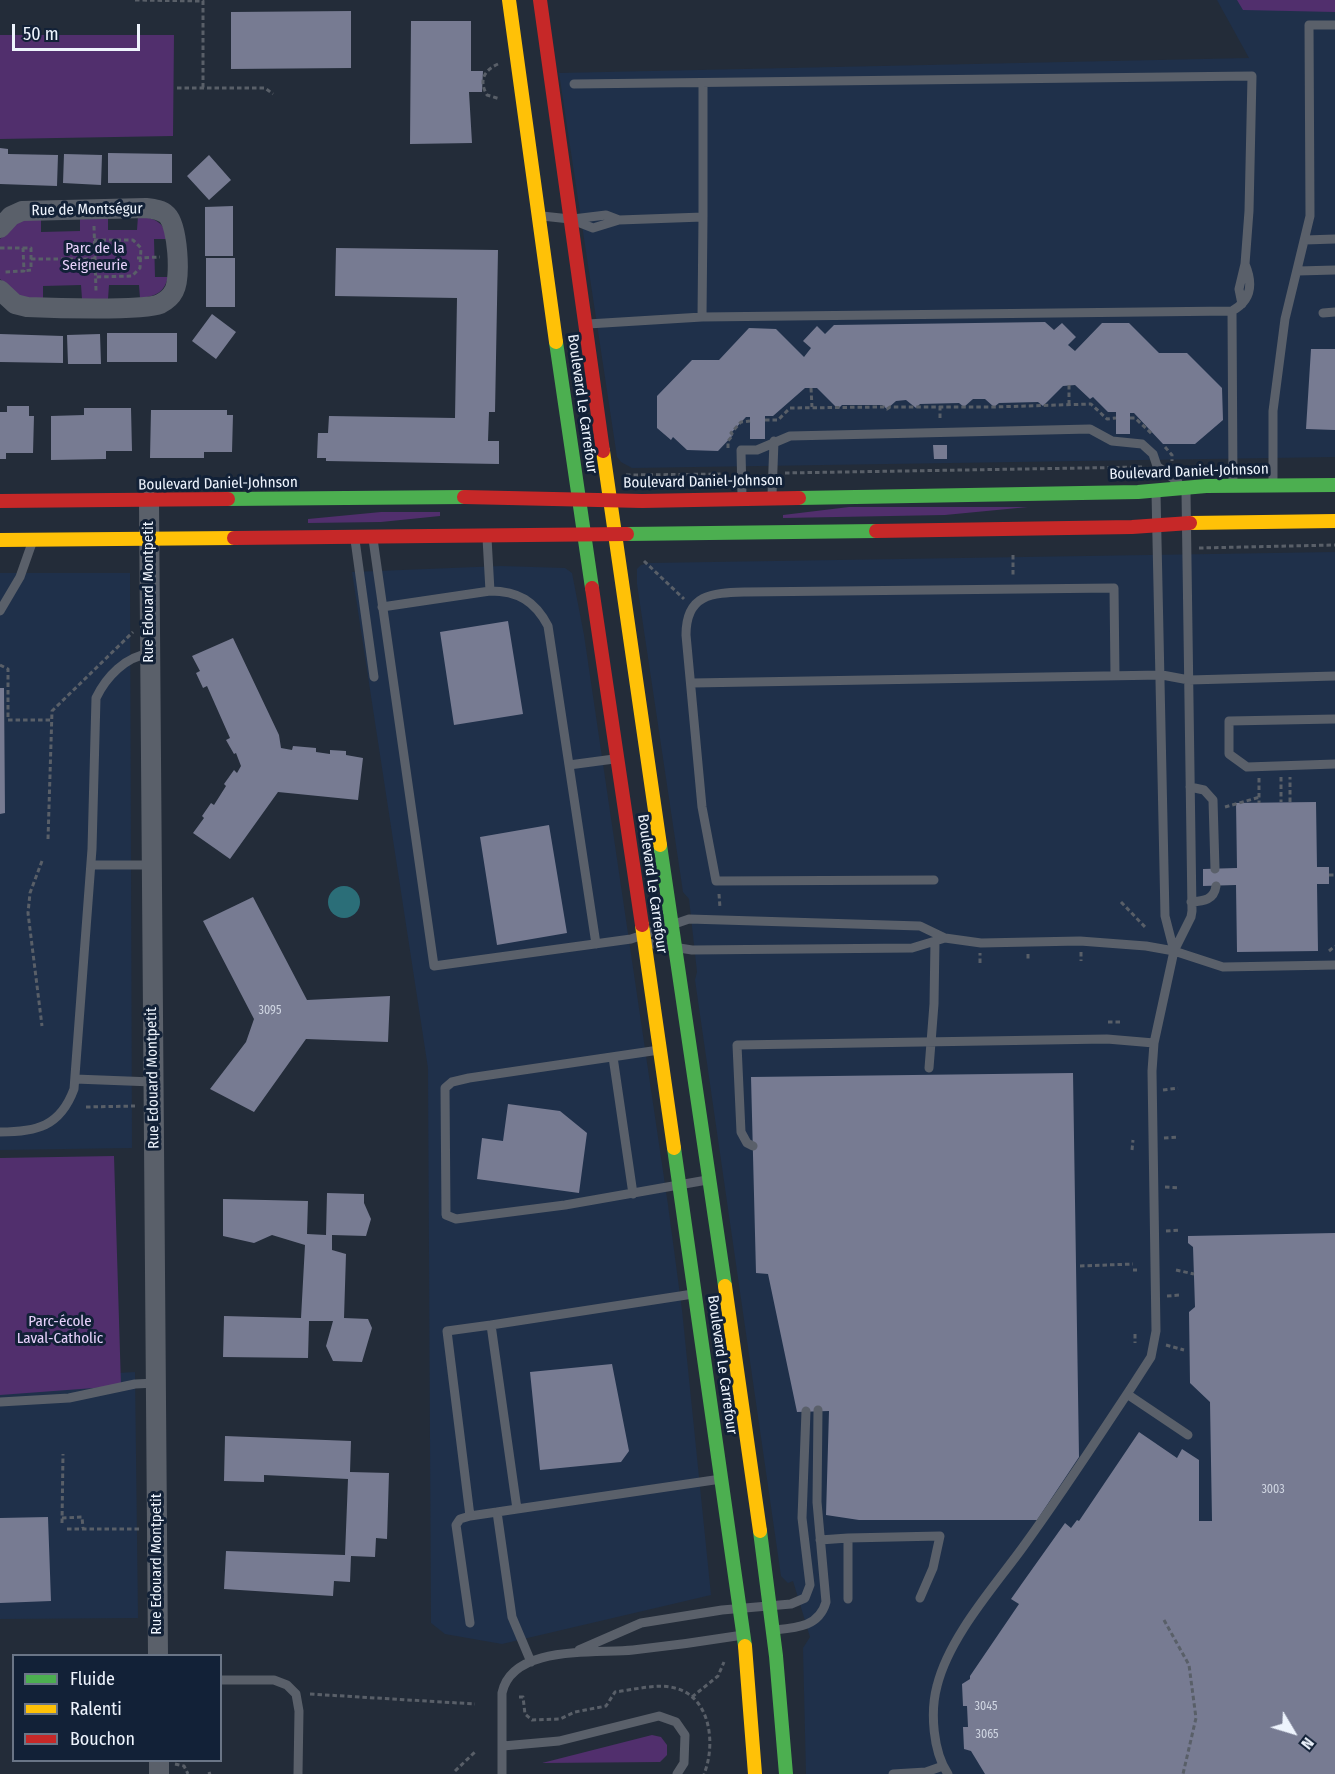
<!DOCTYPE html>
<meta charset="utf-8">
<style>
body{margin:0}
#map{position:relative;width:1335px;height:1774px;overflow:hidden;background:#232c39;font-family:"Fira Sans Condensed",sans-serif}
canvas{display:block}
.legend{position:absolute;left:12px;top:1654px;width:210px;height:108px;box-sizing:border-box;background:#122137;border:2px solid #6a7586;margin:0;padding:8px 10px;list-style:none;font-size:18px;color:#eef4fd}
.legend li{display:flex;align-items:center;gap:12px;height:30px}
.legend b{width:30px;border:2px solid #6a7586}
.north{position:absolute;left:1263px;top:1702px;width:60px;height:60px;-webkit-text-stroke:4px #122137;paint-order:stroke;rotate:128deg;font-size:16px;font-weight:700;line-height:24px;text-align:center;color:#eef4fd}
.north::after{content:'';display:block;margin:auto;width:21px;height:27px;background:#eef4fd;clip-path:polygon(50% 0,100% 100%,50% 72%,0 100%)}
.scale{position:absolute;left:12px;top:24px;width:128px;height:27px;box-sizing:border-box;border:3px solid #eef4fd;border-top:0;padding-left:8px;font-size:18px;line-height:21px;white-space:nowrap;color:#eef4fd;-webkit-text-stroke:4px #122137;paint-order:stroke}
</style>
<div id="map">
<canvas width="1335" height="1774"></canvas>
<ul class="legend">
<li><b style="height:8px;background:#4caf50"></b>Fluide</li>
<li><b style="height:8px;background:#ffc107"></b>Ralenti</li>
<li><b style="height:8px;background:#c62828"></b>Bouchon</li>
</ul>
<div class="north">N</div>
<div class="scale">50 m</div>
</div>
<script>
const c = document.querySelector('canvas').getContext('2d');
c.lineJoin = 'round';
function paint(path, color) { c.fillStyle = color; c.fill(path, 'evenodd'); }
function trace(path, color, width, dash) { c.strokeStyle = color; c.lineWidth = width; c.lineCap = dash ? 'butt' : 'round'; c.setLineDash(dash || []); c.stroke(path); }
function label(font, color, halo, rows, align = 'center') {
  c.font = font + ' "Fira Sans Condensed",sans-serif'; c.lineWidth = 6; c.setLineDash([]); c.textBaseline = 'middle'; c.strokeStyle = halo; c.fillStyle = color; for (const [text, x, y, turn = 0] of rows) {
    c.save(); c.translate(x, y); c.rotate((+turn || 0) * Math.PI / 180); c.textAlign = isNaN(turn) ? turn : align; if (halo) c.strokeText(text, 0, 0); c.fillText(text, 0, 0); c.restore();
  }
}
const built = new Path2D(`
 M1217,0H1335V457L632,468L621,462L617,457L559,73L1249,58Z
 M1335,552V1774H806L803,1648L810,1637L793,1581L788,1583L781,1576L695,980L697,972L689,899L683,892L637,584V569L641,565L650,563Z
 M501,566L565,568L572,573L584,635L668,1205L682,1310L711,1595L502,1644L445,1634L431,1623L428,1068L352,572Z
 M0,573H130L132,1148L0,1150Z
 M135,1372L138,1618L0,1619V1380Z`);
const green = new Path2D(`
 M1237,0H1335V12L1243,10Z
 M0,35H174L173,136L0,139Z
 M138,216C156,219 163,221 168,239H154L155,277H168C164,293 156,296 140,298L139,285H109L108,299H82L81,285L43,286V299H22L0,279V239L17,221L41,218V232L80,231V217H108V230H137Z
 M849,507H1028L945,515L783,518V515Z
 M381,512H440V516L381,522L308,523V519Z
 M114,1156L121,1386L0,1395V1158Z
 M652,1735L661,1737L667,1745V1755L660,1762L542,1763Z`);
const water = new Path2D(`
 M328 902a16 16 0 1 1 32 0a16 16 0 1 1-32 0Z`);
const building = new Path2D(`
 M351,11V68L231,69V12Z
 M411,21H471V71H483L482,92H469L472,143L410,144Z
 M0,148L8,149V154L58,155L57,186L0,184Z
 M108,153L172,154V183H108Z
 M64,154L102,155L101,185L63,183Z
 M209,155L231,180L209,200L187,176Z
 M233,206V256H205V207Z
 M336,248L498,250L495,412H489L488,441H499V464L326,461V458H317L318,433H328L329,416L455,418L457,298L335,296Z
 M206,258H235V307H206Z
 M212,314L236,332L216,359L192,341Z
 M1045,322L1054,330L1062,323L1076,337L1068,345L1075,351L1102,323H1129L1159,353H1187L1222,388L1223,420L1195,444H1163L1134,413H1130V434H1116V412H1108L1093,397L1090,399L1075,385L1063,386L1043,406L1038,402L999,403L994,407L985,399H973L964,407L959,403L920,404L916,408L906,400L896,401L887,409L882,405H842L838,409L817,388H805L773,416H765V439H750V417H746L731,433L733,435L718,451L687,450L673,437L671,440L657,428V396L692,360H719L749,328L776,329L804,357L811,348L803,341L817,326L825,334L834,325Z
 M107,333H177V362H107Z
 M0,334L63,336V363L0,362Z
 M100,334L101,364H68L67,335Z
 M1311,349H1335V430L1306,429Z
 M7,406H29V416H34L33,453H6V459H0V412H7Z
 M84,408H131L132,451H106V459L51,460V416L84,415Z
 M151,410H227V415H233L232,452H204V458H150Z
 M933,445H947V459H934Z
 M508,621L523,714L454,725L440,632Z
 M233,638L279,735L281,748L292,750L293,746L316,748V752L330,754V750L346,751V755L363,758L358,800L278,792L230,859L193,833L204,818L202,816L211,803L214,805L226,786L224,784L234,770L237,773L241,766L236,753L234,754L226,740L230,738L207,686L203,688L196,673L200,671L192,656Z
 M0,688H4L5,813L0,814Z
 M1316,802L1317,867H1329V884H1317L1318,951L1237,952L1236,885L1203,886V869L1237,868L1236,803Z
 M549,825L567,933L497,945L480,837Z
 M253,897L307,1000L390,996L388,1042L306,1039L254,1112L210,1089L246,1042L254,1019L203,921Z
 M1073,1073L1079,1457L1037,1520H859L826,1515L829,1411L797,1412L768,1274L756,1273L751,1077Z
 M508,1104L560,1111L587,1133L579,1193L477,1179L482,1138L503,1141Z
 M327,1193L364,1194V1203L371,1219L366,1236L332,1235V1250L346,1254L344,1318L368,1319L372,1328L362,1362L333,1361L326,1346L333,1321H309L308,1358L223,1357L224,1316L301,1318L305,1245L272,1235L254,1243L223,1236V1199L308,1201L307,1234L326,1235Z
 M1335,1233V1774H985L971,1751L964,1749L963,1727H968L967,1706H963L962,1684L970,1679V1676L1019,1604L1011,1599L1023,1582L1065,1523L1071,1528L1077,1520L1079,1521L1139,1432L1177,1458L1182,1449L1199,1460V1521H1212L1210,1402L1190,1383L1189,1312L1195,1307L1193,1247L1188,1243V1236Z
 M612,1364L629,1451L621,1462L540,1470L530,1372Z
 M225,1436L351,1441L350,1472L389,1473L387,1539L376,1538L375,1557L351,1556L350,1582L334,1581L333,1596L224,1589L226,1551L345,1555L348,1479L264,1475V1482L224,1481Z
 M48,1517L51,1601L0,1603V1518Z`);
const path = new Path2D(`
 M135,0L203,1V88
 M498,64C483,71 479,81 487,95L500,99
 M177,88H265L273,94
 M94,226L96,291
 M94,240H133L141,248L140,268L132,276L96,277
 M0,248H23L24,271L5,272
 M23,248H31V270L24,271
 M137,258L160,257
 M31,259H95
 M1069,385V405
 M811,388L812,407
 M940,406V420
 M1130,418H1135L1152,434
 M765,420H778L790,408L884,407L887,409L890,407H994L1091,404L1107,419L1116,418
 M1165,447L1172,455V461
 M728,448V441L733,435L731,433L741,422L750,421
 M785,473L1144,467
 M626,475L730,474
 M1199,548L1335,545
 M1013,555V577
 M644,561L684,599
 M0,665L8,669V720H51
 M1281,777V802
 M1259,778V803
 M1290,802V777
 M1225,807L1260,797
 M48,839L52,711L133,632
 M42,861L30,893L28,913L42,1026
 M1329,875H1335
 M719,894L720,908
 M1121,902L1147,929
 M1329,951L1335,946
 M1081,952V961
 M1028,954V961
 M980,963V953
 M1108,1022H1122
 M1163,1090L1178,1088
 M86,1107L135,1106
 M1164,1138L1179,1137
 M1132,1150L1133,1140
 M1165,1187L1180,1188
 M1166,1231L1180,1230
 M1080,1266L1133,1264
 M1133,1270H1137
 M1176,1270L1194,1274
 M1167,1296L1180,1295
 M1135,1334V1343
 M1166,1345L1184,1350
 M62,1518L82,1517L83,1528
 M62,1523L63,1454
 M67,1529H140
 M1164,1620L1189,1665L1196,1718L1183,1774
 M310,1694L475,1704
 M519,1697H523L525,1714L532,1720L560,1719L575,1712L606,1706L615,1692C633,1690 658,1683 675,1688C711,1697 716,1745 704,1774
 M692,1697L718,1676L724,1662
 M175,1764L184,1766L188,1774
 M455,1771L475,1752
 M208,1774L211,1773`);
const lane = new Path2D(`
 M703,83V217
 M574,84L1252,76L1249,211L1245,264L1239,289L1242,304
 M542,216L570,219L593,228L619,220L703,217L702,317L588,324
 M573,219L606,215L619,220
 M1305,240L1335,239
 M1298,271L1335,270
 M1232,311L1233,483
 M1323,313L1335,312
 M702,317L1232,311C1252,300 1253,283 1245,264
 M1273,483V411L1285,319L1310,216L1309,25H1335
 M1156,493L1165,916L1174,951
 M772,495L774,441
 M742,496L741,450H757L790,436L1090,429L1112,441L1142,444L1153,454L1157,466L1178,482
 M487,538L490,591C518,591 535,601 548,626L596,944
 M373,539L434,966L631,939L689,919L920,926L945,938L981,943L1080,941L1146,946L1174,951L1223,967L1335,965
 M355,540L374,677
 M382,607L490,591
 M0,611L20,577L32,543
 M692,683L1162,675L1189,680L1335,676
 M1335,719L1229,721V754L1247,767L1335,764
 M569,765L614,759
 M1190,787L1204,790L1213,800L1215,869
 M91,865H150
 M934,880L716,881L702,807L686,635C686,593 713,593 746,592L1114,588L1115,676
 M1191,902C1204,901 1214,900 1216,886
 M648,943L692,950L912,948L945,938
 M659,1050L469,1078L452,1082L445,1088L446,1215L456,1219L565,1205L707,1180
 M613,1057L633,1194
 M929,1068L934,1004L935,941
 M75,1079L153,1082
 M0,1132C36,1132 60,1127 74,1089L92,849L96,698C106,677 126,656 149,654
 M753,1146L747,1143L741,1132L737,1045L1107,1039L1154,1043
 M693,1294L491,1325L517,1509L721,1479
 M491,1325L447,1331L470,1516L497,1512
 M1127,1394L1188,1435
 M0,1402L69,1398L135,1384L156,1383
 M517,1509L497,1512L512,1617L531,1662
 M470,1516L460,1519L456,1525L470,1623
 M848,1538L940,1536L933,1568L920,1598
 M820,1540L848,1538V1599
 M774,1630C796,1628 819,1627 826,1602L817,1502L818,1410
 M579,1650L641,1623L722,1610L791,1604L805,1598L810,1585L802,1518L806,1411
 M220,1680H274L287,1685L296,1694L299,1711L298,1774
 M503,1746L559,1741L659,1716L676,1722L685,1735L684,1763L677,1774
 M502,1774V1693C512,1644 596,1654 633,1650C669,1646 706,1641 743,1635
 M893,1774L926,1772L943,1766
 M948,1774C933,1752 930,1712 937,1686C949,1637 994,1587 1023,1547C1061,1495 1096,1441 1131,1388L1151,1357L1156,1331L1152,1071L1154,1043L1174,951L1191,917L1192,911L1186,492`);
const street = new Path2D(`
 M0,228L11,216L22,211L146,208C154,209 162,210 167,215C178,226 181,278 174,291C171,297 166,301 160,304C143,311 50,308 27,307L15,304L0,290
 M149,501L158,1656
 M159,1760V1774`);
const fast = new Path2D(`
 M556,342L592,588
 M799,498L1138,492L1206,486L1335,485
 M228,499L464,497
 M627,534L876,531
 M660,845L725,1286
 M674,1148L745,1646
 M760,1531L776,1656L786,1774`);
const slow = new Path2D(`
 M509,0L556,342
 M603,451L660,845
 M1190,523L1335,521
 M0,540L234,538
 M642,925L674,1148
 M725,1286L760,1531
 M745,1646L755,1774`);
const jam = new Path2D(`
 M540,0L603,451
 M464,497L642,501L799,498
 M0,501L228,499
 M876,531L1132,527L1190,523
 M234,538L627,534
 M592,588L642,925`);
const numberNames = [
 ["3095",270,1011],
 ["3003",1273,1490],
 ["3045",986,1707],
 ["3065",987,1735]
];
const streetNames = [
 ["Rue de Montségur",87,210,-1],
 ["Boulevard Le Carrefour",582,404,82],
 ["Boulevard Daniel-Johnson",1189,472,-2],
 ["Boulevard Daniel-Johnson",703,482,-1],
 ["Boulevard Daniel-Johnson",218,484,-1],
 ["Rue Edouard Montpetit",149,592,-90],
 ["Boulevard Le Carrefour",652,884,82],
 ["Rue Edouard Montpetit",153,1078,-91],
 ["Boulevard Le Carrefour",722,1365,82],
 ["Rue Edouard Montpetit",157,1564,-90]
];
const parkNames = [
 ["Parc de la",95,249],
 ["Seigneurie",95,266],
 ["Parc-école",60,1322],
 ["Laval-Catholic",60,1339]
];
paint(built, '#1f304a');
paint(green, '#512f6d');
paint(water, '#2b6e78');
paint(building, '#777b92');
trace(path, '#595f68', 3, [4.5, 3]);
trace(lane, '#5a606a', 9);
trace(street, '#5a606a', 20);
trace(fast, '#4caf50', 14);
trace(slow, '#ffc107', 14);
trace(jam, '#c62828', 14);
label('12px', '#d0d6e2', null, numberNames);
label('15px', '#eef4fd', '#122137', streetNames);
label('15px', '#e8d2fc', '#122137', parkNames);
</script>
